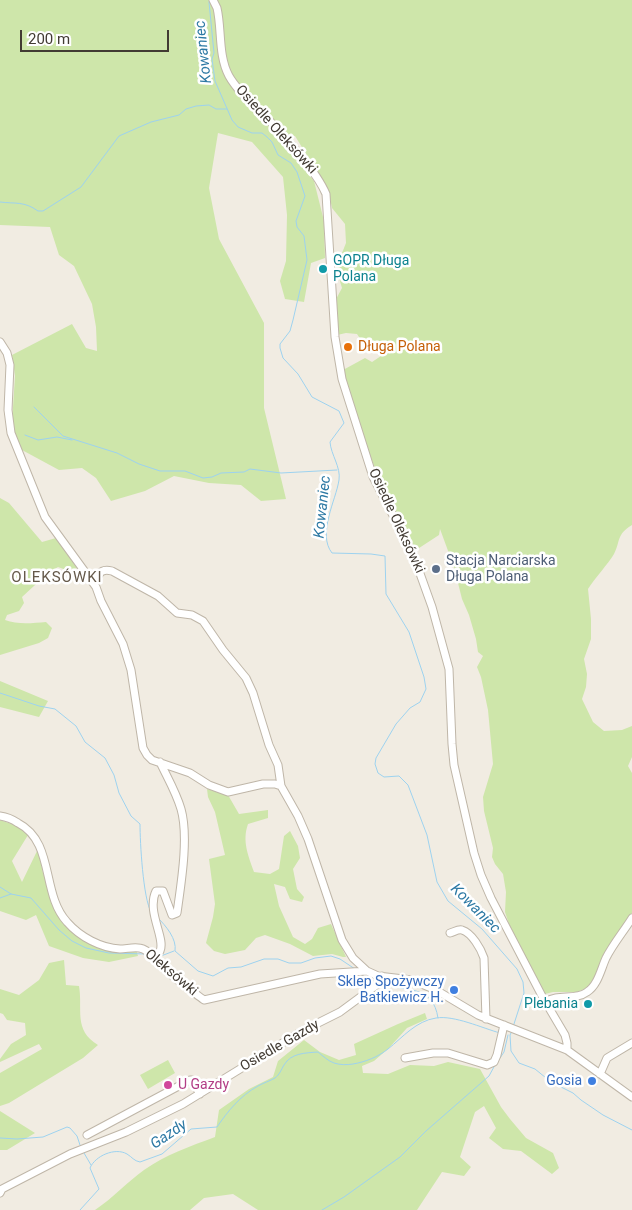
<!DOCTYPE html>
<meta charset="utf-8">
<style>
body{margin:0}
#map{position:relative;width:632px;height:1210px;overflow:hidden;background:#f1ece2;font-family:Roboto,sans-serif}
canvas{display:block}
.scale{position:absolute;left:20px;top:30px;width:149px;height:22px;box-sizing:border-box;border:2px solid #423b33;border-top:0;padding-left:6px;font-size:15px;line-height:18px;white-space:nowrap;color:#423b33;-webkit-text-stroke:4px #fff;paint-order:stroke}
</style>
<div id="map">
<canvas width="632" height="1210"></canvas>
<div class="scale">200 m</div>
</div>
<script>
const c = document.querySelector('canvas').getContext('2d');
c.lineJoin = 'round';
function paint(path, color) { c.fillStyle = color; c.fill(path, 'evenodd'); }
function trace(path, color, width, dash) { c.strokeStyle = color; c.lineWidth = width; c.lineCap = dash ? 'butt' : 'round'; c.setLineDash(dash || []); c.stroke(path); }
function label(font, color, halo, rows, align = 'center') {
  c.font = font + ' Roboto,sans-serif'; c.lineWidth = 5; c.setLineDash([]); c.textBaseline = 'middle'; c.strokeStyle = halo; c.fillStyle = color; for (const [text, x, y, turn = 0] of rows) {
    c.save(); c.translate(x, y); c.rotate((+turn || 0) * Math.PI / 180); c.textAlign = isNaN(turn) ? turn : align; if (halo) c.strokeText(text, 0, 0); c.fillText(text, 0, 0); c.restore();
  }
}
const green = new Path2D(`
 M0,0H632V525C616,535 621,540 614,554C608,564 595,578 588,589L591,619V639L584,659L587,674L586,687L582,699L593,722L604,731L622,730L632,726V757L628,766L632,773V913L605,953L599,971L587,988L577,992H553L545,994L509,924L505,912L506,892L503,874L495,864L492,857L493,848L484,811L483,797L493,764L488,710L481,677L477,667L483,656L478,652L476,639L469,615L462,599L454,567L440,529L439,535L413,552L384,493L362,433L343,370L365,358L372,362L381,356L373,342L365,346L357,334L346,333L337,335L335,301L342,288L336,268L346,243L345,224L332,208L328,189L295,136L276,135L314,181L324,221L325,258L311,263L304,302L285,299L280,281L286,261L287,215L283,177L252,142L218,133L209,188L219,239L264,323V408L286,499L261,501L241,485L209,483L174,476L145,491L111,501L96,478L82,468L59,470L22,450L14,433L12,423L15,376L12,355L72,324L86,348L97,351L96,327L92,304L74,266L59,255L50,227L0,225Z
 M0,498L9,503L42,542L56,538L77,568L69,571L58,567L47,574L22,597L24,603L19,611L7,615L5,620C18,625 33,623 46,622L52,628L48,638L39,643L0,655Z
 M0,681L48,701L39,717L0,707Z
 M207,789L228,795L239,814L268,810V818L248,824C242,841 248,855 254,872L270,874L279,869L284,836L290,831L298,846L300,858L293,869L297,889L304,897L302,902L290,899L285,887L274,884L279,906L293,937L305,944L312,939L318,928L331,924L346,957H343L332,954L313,956L290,944L265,935L256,938L245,950L225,954L214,951L206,943L213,917L215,904L209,859L225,855L215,812L208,797Z
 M0,820L20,827L28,835L12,861L22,882L38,849L43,873L59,914L88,942L136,949L138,956L109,962L83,958L49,946L36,915L26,920L0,911Z
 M64,960L66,985L79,986C83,1009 73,1030 98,1045L83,1058L9,1103L0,1106V1073L42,1049L39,1044L0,1062V1059L11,1044L26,1035L25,1023L7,1020L3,1014L0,1013V989L19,995L39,980L49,963Z
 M425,1013L427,1019L407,1028L389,1048L374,1061L362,1066L363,1073L388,1074L410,1065L434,1066L448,1062L480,1069L501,1107L510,1119L526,1138L553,1153L559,1168L552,1174L521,1151L503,1149L489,1138L496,1128L484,1106L475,1112L460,1157L471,1167L464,1176L442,1172L417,1210H258L233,1194L204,1198L190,1210H95C113,1198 127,1182 144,1170C165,1155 191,1146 215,1137L219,1110L249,1089L273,1077L278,1061L304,1040L320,1052L339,1060L356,1055L354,1044L398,1024Z
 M168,1060L175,1073L148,1089L140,1075Z
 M0,1111L35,1133L7,1150H0Z`);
const stream = new Path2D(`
 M209,2L214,53L212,59L215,81L232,120L238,127L252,133H262L267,137L272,142L278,155L291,163L297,172L305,196L296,221L297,227L304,236L307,260L293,320L290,331L280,344V348L283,358L298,374L312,397L339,411L344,423L330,442C331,455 341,467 339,480C336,500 317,534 332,553L371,554L385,556L386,594L409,632L424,677L426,689L420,702L410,708L396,724L376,758L375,764L378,773L384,777L399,776L408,785L427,835L437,882L448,901L482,929L517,969L523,982L524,993L513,1027
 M0,202C16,204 24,201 38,211H43L81,187L119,136L151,122L179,115L186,109L196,106L209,105L216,109H227
 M34,407L63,436L117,453L139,464L160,471H185L203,478L212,477L221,473L244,472L250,469L281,473L337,470
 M25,435L38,440L57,437L72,440
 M0,693L39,706L55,709L76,726L85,742L105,758L114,775L119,793L131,816L140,824C140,842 143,898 151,912
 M0,887L11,894L31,898L59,930L72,941L86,948L109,953L146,954
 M0,898L11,894
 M158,918C166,926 177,939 175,951L198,971L213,976L228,968L241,967L264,959H278L289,963H301L315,958L331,956L340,959L355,969
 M161,956L174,951
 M359,974L375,982
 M381,984C406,992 433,984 438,1018
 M512,1031L510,1035L511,1051L519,1063L535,1069L551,1082L573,1093L581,1100L603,1115L632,1130
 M500,1058L504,1052L508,1035
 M0,1138L17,1139L43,1137L67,1127L70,1128L77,1136L80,1145
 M84,1153L91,1165
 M80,1210L99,1189L90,1168C95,1156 115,1147 127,1154C132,1157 134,1161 140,1162L162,1154L191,1129L217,1127C228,1111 240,1096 258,1086C263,1083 270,1081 275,1078C280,1074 281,1070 284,1065C291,1053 305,1053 318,1052C323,1056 328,1061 334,1063C340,1065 347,1065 353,1064C365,1062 378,1057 388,1049C403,1037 416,1021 436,1018C454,1015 482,1028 500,1033
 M322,1210L344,1197L400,1157L426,1131L489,1076L495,1065`);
const minor = new Path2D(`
 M213,0L217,8C222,29 218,56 229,76C238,92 254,105 267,118C285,137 316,170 326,194L335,337L342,379L373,477L413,554L432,607L449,669L452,744L454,765L474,853L481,875L491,898L542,996L565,1035L567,1043V1050
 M0,342L7,353L10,365L8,410L11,433L45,517L96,587L101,601L123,644L131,670L143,748L147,755L152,760L190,773L209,785L228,792L263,784H275L281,786L298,816L308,839L342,940L353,958L367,971
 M93,583C100,574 100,568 112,571L158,596L177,613L192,615L203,621L223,650L246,678L253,693L269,745L278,765L281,786
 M0,816C7,817 12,819 18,823C55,842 41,894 67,922C80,937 101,948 120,949C127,949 137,946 143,949C153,953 160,964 168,972C179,982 192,991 204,1000L320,974L367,971L378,976L412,980L436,990L478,1015L567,1050L632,1097
 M450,933C454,932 458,929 462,930C472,933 481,949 484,958L486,1019
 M154,957C155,957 160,952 160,951C166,938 146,912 156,891H163L172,915L177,913C181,884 189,837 181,809C176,792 167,777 160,762
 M546,1002C558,993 575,1001 587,992C598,985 601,969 606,958C613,944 624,931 632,918
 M405,1058L433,1053H448L487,1065L494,1062L497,1055L504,1025
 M600,1074L607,1058L632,1043
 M87,1135L190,1080H192L200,1094
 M0,1193L2,1189L70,1154L126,1132L183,1104L302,1031L340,1012L378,984L382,976`);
const markers = [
 [323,269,5,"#0f9aa8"],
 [348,347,5,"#e8710a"],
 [436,569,5,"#5c6f8a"],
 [454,990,5,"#3f7fe0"],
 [588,1004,5,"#0f9aa8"],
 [592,1081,5,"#3f7fe0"],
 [168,1085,5,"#d1479c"]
];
const streetNames = [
 ["Osiedle Oleksówki",276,130,48],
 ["Osiedle Oleksówki",396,521,65],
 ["Oleksówki",171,973,40],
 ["Osiedle Gazdy",280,1046,-30]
];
const cultureNames = [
 ["GOPR Długa",333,261],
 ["Polana",333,277],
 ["Plebania",578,1004,"right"]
];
const foodNames = [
 ["Długa Polana",358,347]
];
const serviceNames = [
 ["Stacja Narciarska",446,561],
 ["Długa Polana",446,577]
];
const shopNames = [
 ["Sklep Spożywczy",444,982],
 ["Batkiewicz H.",444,998],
 ["Gosia",582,1081]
];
const hotelNames = [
 ["U Gazdy",178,1085]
];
const waterNames = [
 ["Kowaniec",204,52,-96],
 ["Kowaniec",323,507,-84],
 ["Kowaniec",475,909,45],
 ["Gazdy",169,1135,-34]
];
const neighbourhoodNames = [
 ["OLEKSÓWKI",57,578]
];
paint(green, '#cee6aa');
trace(stream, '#9dd2ef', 1);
trace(minor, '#bfb6a8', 9);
trace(minor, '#fff', 7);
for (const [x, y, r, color] of markers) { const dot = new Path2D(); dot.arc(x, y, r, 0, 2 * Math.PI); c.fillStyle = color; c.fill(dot); trace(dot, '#fff', 2); }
label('14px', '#423b33', '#fff', streetNames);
label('14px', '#0d838f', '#fff', cultureNames, 'left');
label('14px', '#c56008', '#fff', foodNames, 'left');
label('14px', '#4e5e75', '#fff', serviceNames, 'left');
label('14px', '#366cbe', '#fff', shopNames, 'right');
label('14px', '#b23c85', '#fff', hotelNames, 'left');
label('italic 15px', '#2d79a4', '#fff', waterNames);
c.letterSpacing = '1px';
label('15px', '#65594a', '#fff', neighbourhoodNames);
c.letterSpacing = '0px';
</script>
